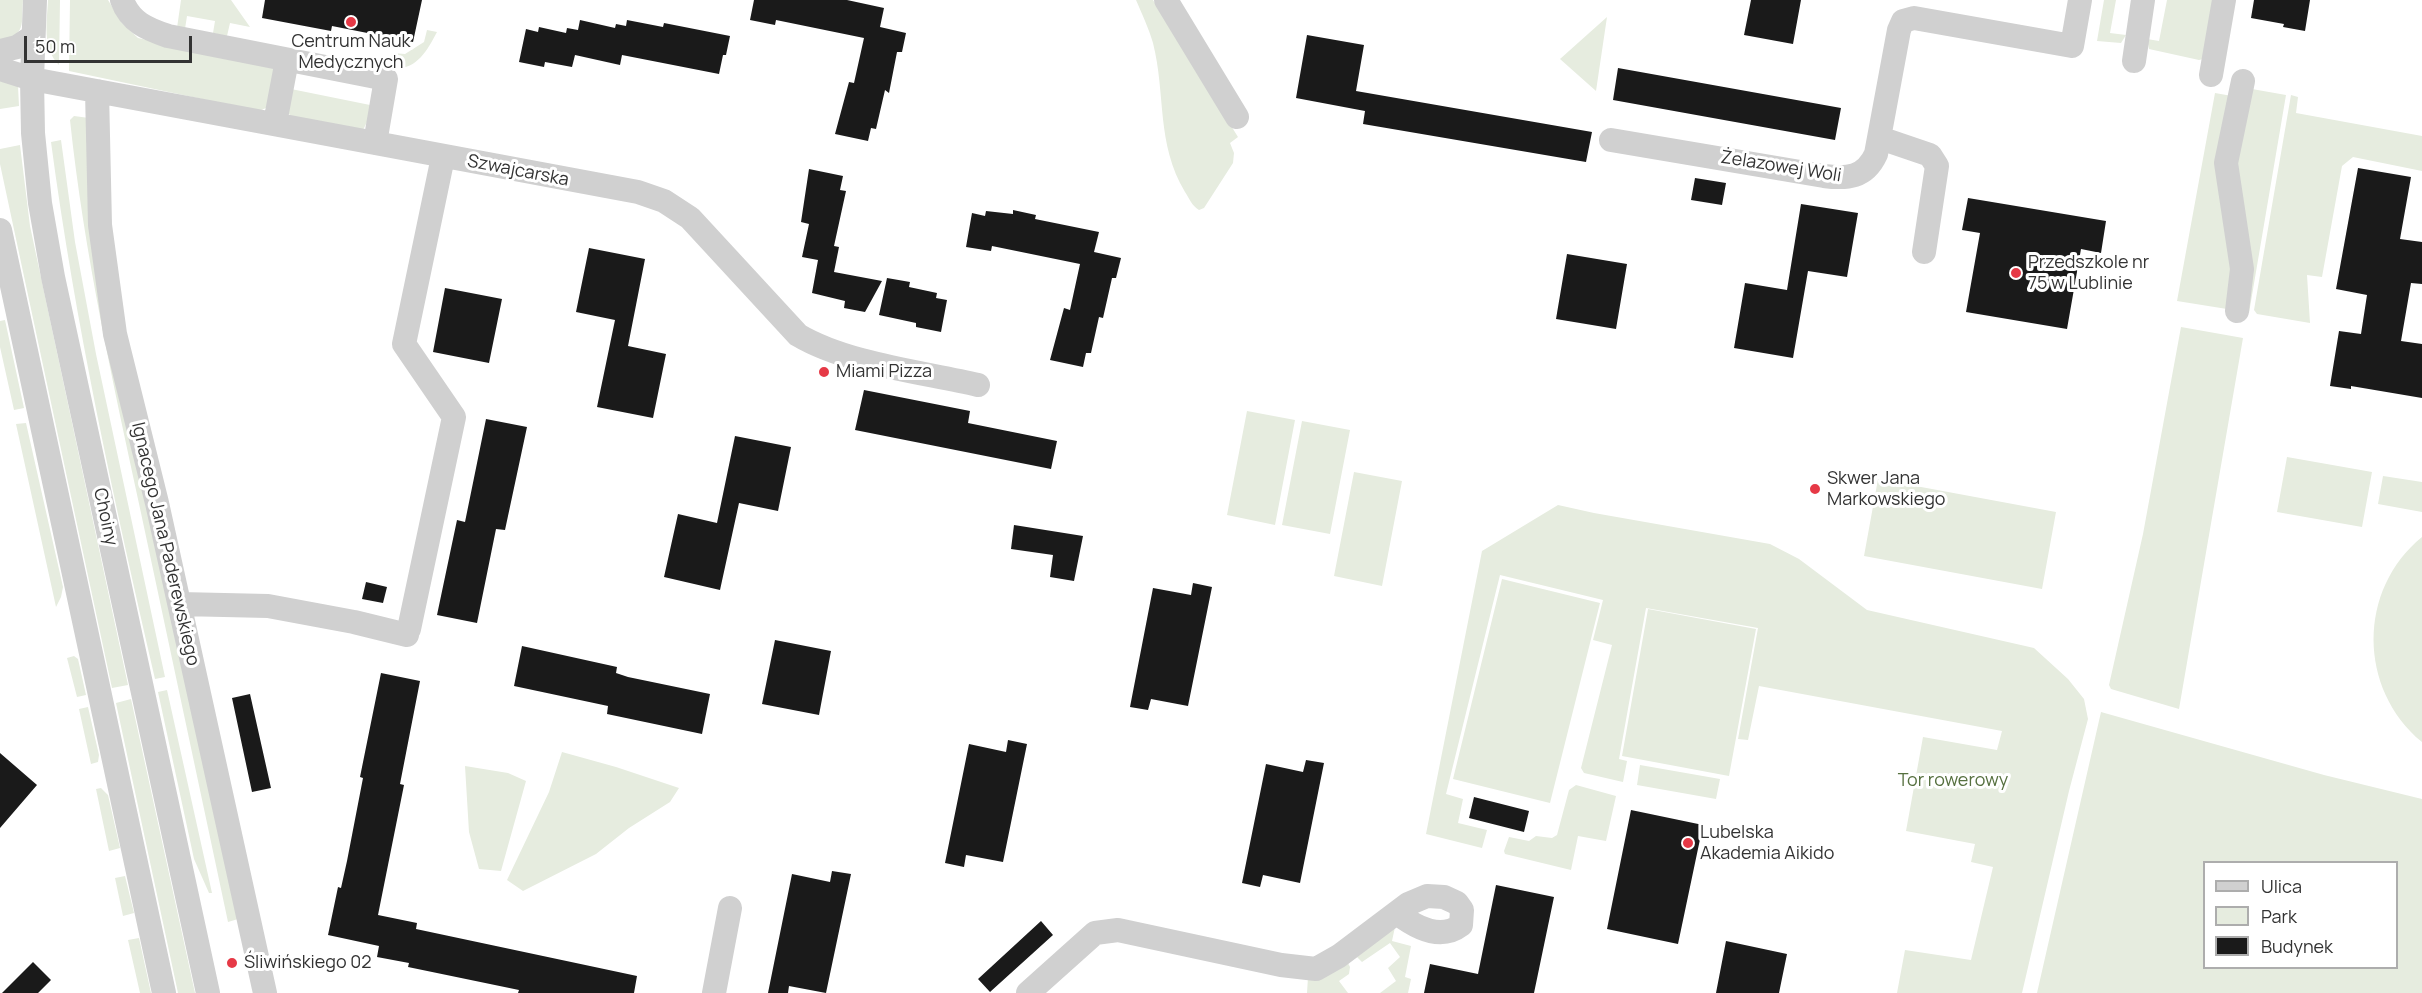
<!DOCTYPE html>
<meta charset="utf-8">
<style>
body{margin:0}
#map{position:relative;width:2422px;height:993px;overflow:hidden;background:#fff;font-family:Manrope,sans-serif}
canvas{display:block}
.legend{position:absolute;left:2203px;top:861px;width:195px;height:108px;box-sizing:border-box;background:#fff;border:2px solid #adadad;margin:0;padding:8px 10px;list-style:none;font-size:18px;color:#333}
.legend li{display:flex;align-items:center;gap:12px;height:30px}
.legend b{width:30px;border:2px solid #adadad}
.scale{position:absolute;left:24px;top:36px;width:168px;height:27px;box-sizing:border-box;border:3px solid #333;border-top:0;padding-left:8px;font-size:18px;line-height:21px;white-space:nowrap;color:#333;-webkit-text-stroke:4px #fff;paint-order:stroke}
</style>
<div id="map">
<canvas width="2422" height="993"></canvas>
<ul class="legend">
<li><b style="height:8px;background:#d0d0d0"></b>Ulica</li>
<li><b style="height:16px;background:#e6ecdf"></b>Park</li>
<li><b style="height:16px;background:#1a1a1a"></b>Budynek</li>
</ul>
<div class="scale">50 m</div>
</div>
<script>
const c = document.querySelector('canvas').getContext('2d');
c.lineJoin = 'round';
function paint(path, color) { c.fillStyle = color; c.fill(path, 'evenodd'); }
function trace(path, color, width, dash) { c.strokeStyle = color; c.lineWidth = width; c.lineCap = dash ? 'butt' : 'round'; c.setLineDash(dash || []); c.stroke(path); }
function label(font, color, halo, rows, align = 'center') {
  c.font = font + ' Manrope,sans-serif'; c.lineWidth = 6; c.setLineDash([]); c.textBaseline = 'middle'; c.strokeStyle = halo; c.fillStyle = color; for (const [text, x, y, turn = 0] of rows) {
    c.save(); c.translate(x, y); c.rotate((+turn || 0) * Math.PI / 180); c.textAlign = isNaN(turn) ? turn : align; if (halo) c.strokeText(text, 0, 0); c.fillText(text, 0, 0); c.restore();
  }
}
const green = new Path2D(`
 M0,0H23C21,25 27,34 0,41Z
 M48,0H60L59,65C42,48 47,22 48,0Z
 M70,0H108L122,23L138,38L276,68L266,108L259,111L69,71Z
 M181,0H231L250,27L230,23L227,36L213,33L215,21L187,16L185,29L177,28Z
 M1136,0H1153L1238,137L1230,143L1234,153L1233,163L1204,208L1199,210C1192,206 1189,198 1185,192C1156,143 1166,95 1153,43C1149,29 1142,14 1136,0Z
 M2104,0H2116L2110,33L2126,35L2121,43L2097,41Z
 M2167,0H2215L2203,59L2199,60L2149,49L2147,39L2159,41Z
 M1607,17L1596,91L1560,59Z
 M427,30L437,32C426,53 415,72 389,68L392,53L405,54L424,42Z
 M0,80L18,86L19,106L0,109Z
 M291,89L375,106L363,130L293,119L287,111Z
 M2252,89L2286,95L2249,313L2247,312L2232,163Z
 M2215,93L2232,96L2235,265L2227,309L2177,301Z
 M2291,95L2298,97L2296,113L2422,136V171L2353,157L2342,166L2322,277L2307,275L2310,323L2257,314L2254,310Z
 M74,116L89,118V172L238,919L228,922C199,785 170,649 141,513C113,383 84,253 70,120Z
 M61,140L75,242L96,354L165,677L155,679C114,501 75,323 51,142Z
 M20,145L30,226L128,685L112,688L0,164V149Z
 M5,320L24,408L14,410L0,347V321Z
 M2181,327L2243,338L2179,709L2111,689L2109,685L2143,534Z
 M1247,411L1295,420L1275,525L1227,515Z
 M1302,421L1350,430L1330,534L1282,525Z
 M26,423L63,587L61,597L56,607L16,424Z
 M2287,457L2372,472L2362,527L2277,512Z
 M1354,472L1402,481L1382,586L1334,576Z
 M2383,476L2422,482V512L2378,504Z
 M1878,479L2056,512L2042,589L1864,556Z
 M1558,505L1594,513L1770,544L1799,559L1867,610L2034,648L2068,679L2084,699L2088,719L2069,791L2022,993H1897L1905,950L1971,960L1993,867L1971,862L1975,844L1906,831L1923,737L1997,750L2002,731L1759,686L1748,740L1738,739L1758,628L1646,608L1619,759L1627,761L1623,782L1584,773L1581,768L1612,645L1593,640L1603,600L1500,575L1446,794L1463,799L1458,823L1487,830L1482,848L1426,834L1482,551Z
 M2422,537V742C2358,689 2357,590 2422,537Z
 M1502,579L1600,603L1550,803L1453,779Z
 M1648,609L1756,629L1729,776L1622,756Z
 M74,656L78,659L86,695L77,697L67,658Z
 M167,690L212,893H209L194,859L158,692Z
 M131,699L195,993H178L116,703Z
 M88,707L99,755L98,762L91,764L79,709Z
 M2101,712L2324,775L2422,799V993H2037ZM2396,862V968H2204V862Z
 M562,752L616,767L679,788L670,802L629,828L596,854L523,891L507,880L549,792Z
 M1640,765L1720,779L1716,799L1637,785Z
 M465,766L508,773L526,781L501,871L479,869L469,832Z
 M1576,785L1616,796L1606,841L1578,836L1571,870L1505,854L1504,851L1509,837L1529,841L1536,836L1552,838L1557,835L1569,790Z
 M101,788L108,795L120,848L109,851L96,789Z
 M125,876L134,913L123,916L115,878Z
 M1395,927L1392,941L1411,946L1405,977L1411,979L1408,993H1380L1396,981L1388,968L1400,957L1390,943L1362,962L1357,957Z
 M139,938L151,993H140L128,940Z
 M1348,963L1350,967L1349,974L1339,981L1348,993H1307L1308,977Z`);
const building = new Path2D(`
 M265,0H422L413,42L332,26L331,31L262,18Z
 M754,0H847L884,8L880,27L906,33L902,52H897L889,93L885,90L876,129L871,128L868,141L835,134L849,82L854,83L864,38L776,20L775,25L750,20Z
 M1751,0H1801L1793,44L1744,35Z
 M2254,0H2310L2305,31L2283,27L2284,24L2251,18Z
 M580,20L615,28L616,24L626,26L627,20L663,27L664,23L730,36L726,55H723L719,74L622,55L620,65L575,55L572,67L545,62L544,67L519,62L526,29L538,32L539,27L566,33L567,28L578,30Z
 M1307,35L1364,45L1356,91L1592,132L1586,162L1363,124L1365,111L1296,98Z
 M1618,68L1841,108L1835,140L1613,100Z
 M2358,168L2411,177L2400,239L2422,242V284L2411,283L2401,341L2422,344V398L2351,386V389L2330,386L2339,331L2361,334L2367,295L2336,289Z
 M809,169L843,176L840,190L846,191L834,246L839,247L834,272L882,281L865,312L844,308L845,301L812,293L818,260L802,257L809,224L801,222Z
 M1695,178L1726,183L1722,205L1691,200Z
 M1968,198L2106,221L2101,253L2081,249L2067,329L1966,312L1980,233L1962,230Z
 M1801,204L1858,213L1847,277L1808,271L1793,358L1734,348L1745,283L1787,290Z
 M1013,210L1036,215L1035,219L1099,232L1094,252L1121,258L1116,278H1112L1103,318L1099,317L1091,353H1086L1083,367L1050,360L1064,308L1070,310L1080,264L992,246L991,251L966,247L972,213L985,216L986,211L1013,214Z
 M589,248L645,259L628,346L666,354L653,418L597,407L615,320L576,312Z
 M1567,254L1627,264L1616,329L1556,319Z
 M887,278L910,282L909,287L937,293L936,298L947,300L941,332L916,327V323L879,315Z
 M445,288L502,299L489,363L433,352Z
 M864,390L970,411L968,423L1057,441L1051,469L855,430Z
 M486,419L527,427L505,530L496,529L477,623L437,615L457,520L465,522Z
 M735,436L791,447L778,511L739,503L720,590L664,577L678,514L717,523Z
 M1014,525L1083,536L1074,581L1050,577L1053,555L1011,549Z
 M366,582L387,587L383,603L362,599Z
 M1193,583L1212,587L1188,706L1151,699L1148,710L1130,707L1153,588L1191,595Z
 M775,640L831,651L819,715L762,704Z
 M522,646L617,667L616,673L628,677L710,694L702,734L607,714L608,706L514,686Z
 M381,673L420,681L400,784L404,785L378,915L417,923L416,929L637,976L634,993H518L519,990L408,967L409,963L377,957L379,946L328,935L338,887L341,888L347,861L363,778L360,777Z
 M250,694L271,788L252,792L232,698Z
 M1008,740L1027,744L1003,862L966,855L964,867L945,863L969,744L1006,752Z
 M0,753L37,785L0,828Z
 M1306,760L1324,763L1300,883L1263,875L1260,887L1242,883L1266,764L1303,772Z
 M1474,797L1529,811L1524,832L1469,818Z
 M1631,810L1703,825L1678,944L1607,929Z
 M832,871L851,874L826,993L789,986L788,993H768L792,874L830,882Z
 M1496,885L1554,897L1534,993H1424L1430,964L1478,974Z
 M1041,921L1053,935L990,992L978,979Z
 M1726,941L1787,954L1779,993H1716Z
 M33,962L51,980L38,993H2Z`);
const minor = new Path2D(`
 M35,0L32,79L33,133L40,203L53,277L208,993
 M122,0C130,22 147,29 168,36L386,79L375,143
 M1166,0L1237,117
 M0,51L17,47L32,37
 M2134,61L2143,0
 M0,69L32,79L638,192L664,201L690,218L798,335C847,364 922,372 978,385
 M2211,75L2224,0
 M97,91L100,225L115,334L157,503L265,993
 M275,123L287,60
 M1880,138L1930,155L1937,166L1924,252
 M1611,140L1824,176C1847,179 1865,178 1876,154L1899,30L1903,21L1914,18L2072,46L2080,0
 M0,230L164,993
 M2237,311L2242,269L2226,163L2243,81
 M180,604L268,606L354,622L407,635
 M409,629L454,417L404,344L443,157
 M714,993L730,908
 M1028,993L1095,933L1118,930L1281,965L1316,969L1339,956L1408,904L1427,896L1444,897L1457,903L1462,910L1461,925C1440,941 1415,927 1397,913`);
const markers = [
 [351,22,6,"#e63946"],
 [2016,273,6,"#e63946"],
 [824,372,6,"#e63946"],
 [1815,489,6,"#e63946"],
 [1688,843,6,"#e63946"],
 [232,963,6,"#e63946"]
];
const poiNames = [
 ["Centrum Nauk",351,42,"center"],
 ["Medycznych",351,63,"center"],
 ["Przedszkole nr",2028,263],
 ["75 w Lublinie",2028,284],
 ["Miami Pizza",836,372],
 ["Skwer Jana",1827,479],
 ["Markowskiego",1827,500],
 ["Lubelska",1700,833],
 ["Akademia Aikido",1700,854],
 ["Śliwińskiego 02",244,963]
];
const streetNames = [
 ["Żelazowej Woli",1781,167,9],
 ["Szwajcarska",518,171,11],
 ["Choiny",105,517,78],
 ["Ignacego Jana Paderewskiego",165,544,77]
];
const parkNames = [
 ["Tor rowerowy",1953,781]
];
paint(green, '#e6ecdf');
paint(building, '#1a1a1a');
trace(minor, '#d0d0d0', 24);
for (const [x, y, r, color] of markers) { const dot = new Path2D(); dot.arc(x, y, r, 0, 2 * Math.PI); c.fillStyle = color; c.fill(dot); trace(dot, '#fff', 2); }
label('18px', '#333', '#fff', poiNames, 'left');
label('18px', '#333', '#fff', streetNames);
label('18px', '#56703f', '#fff', parkNames);
</script>
